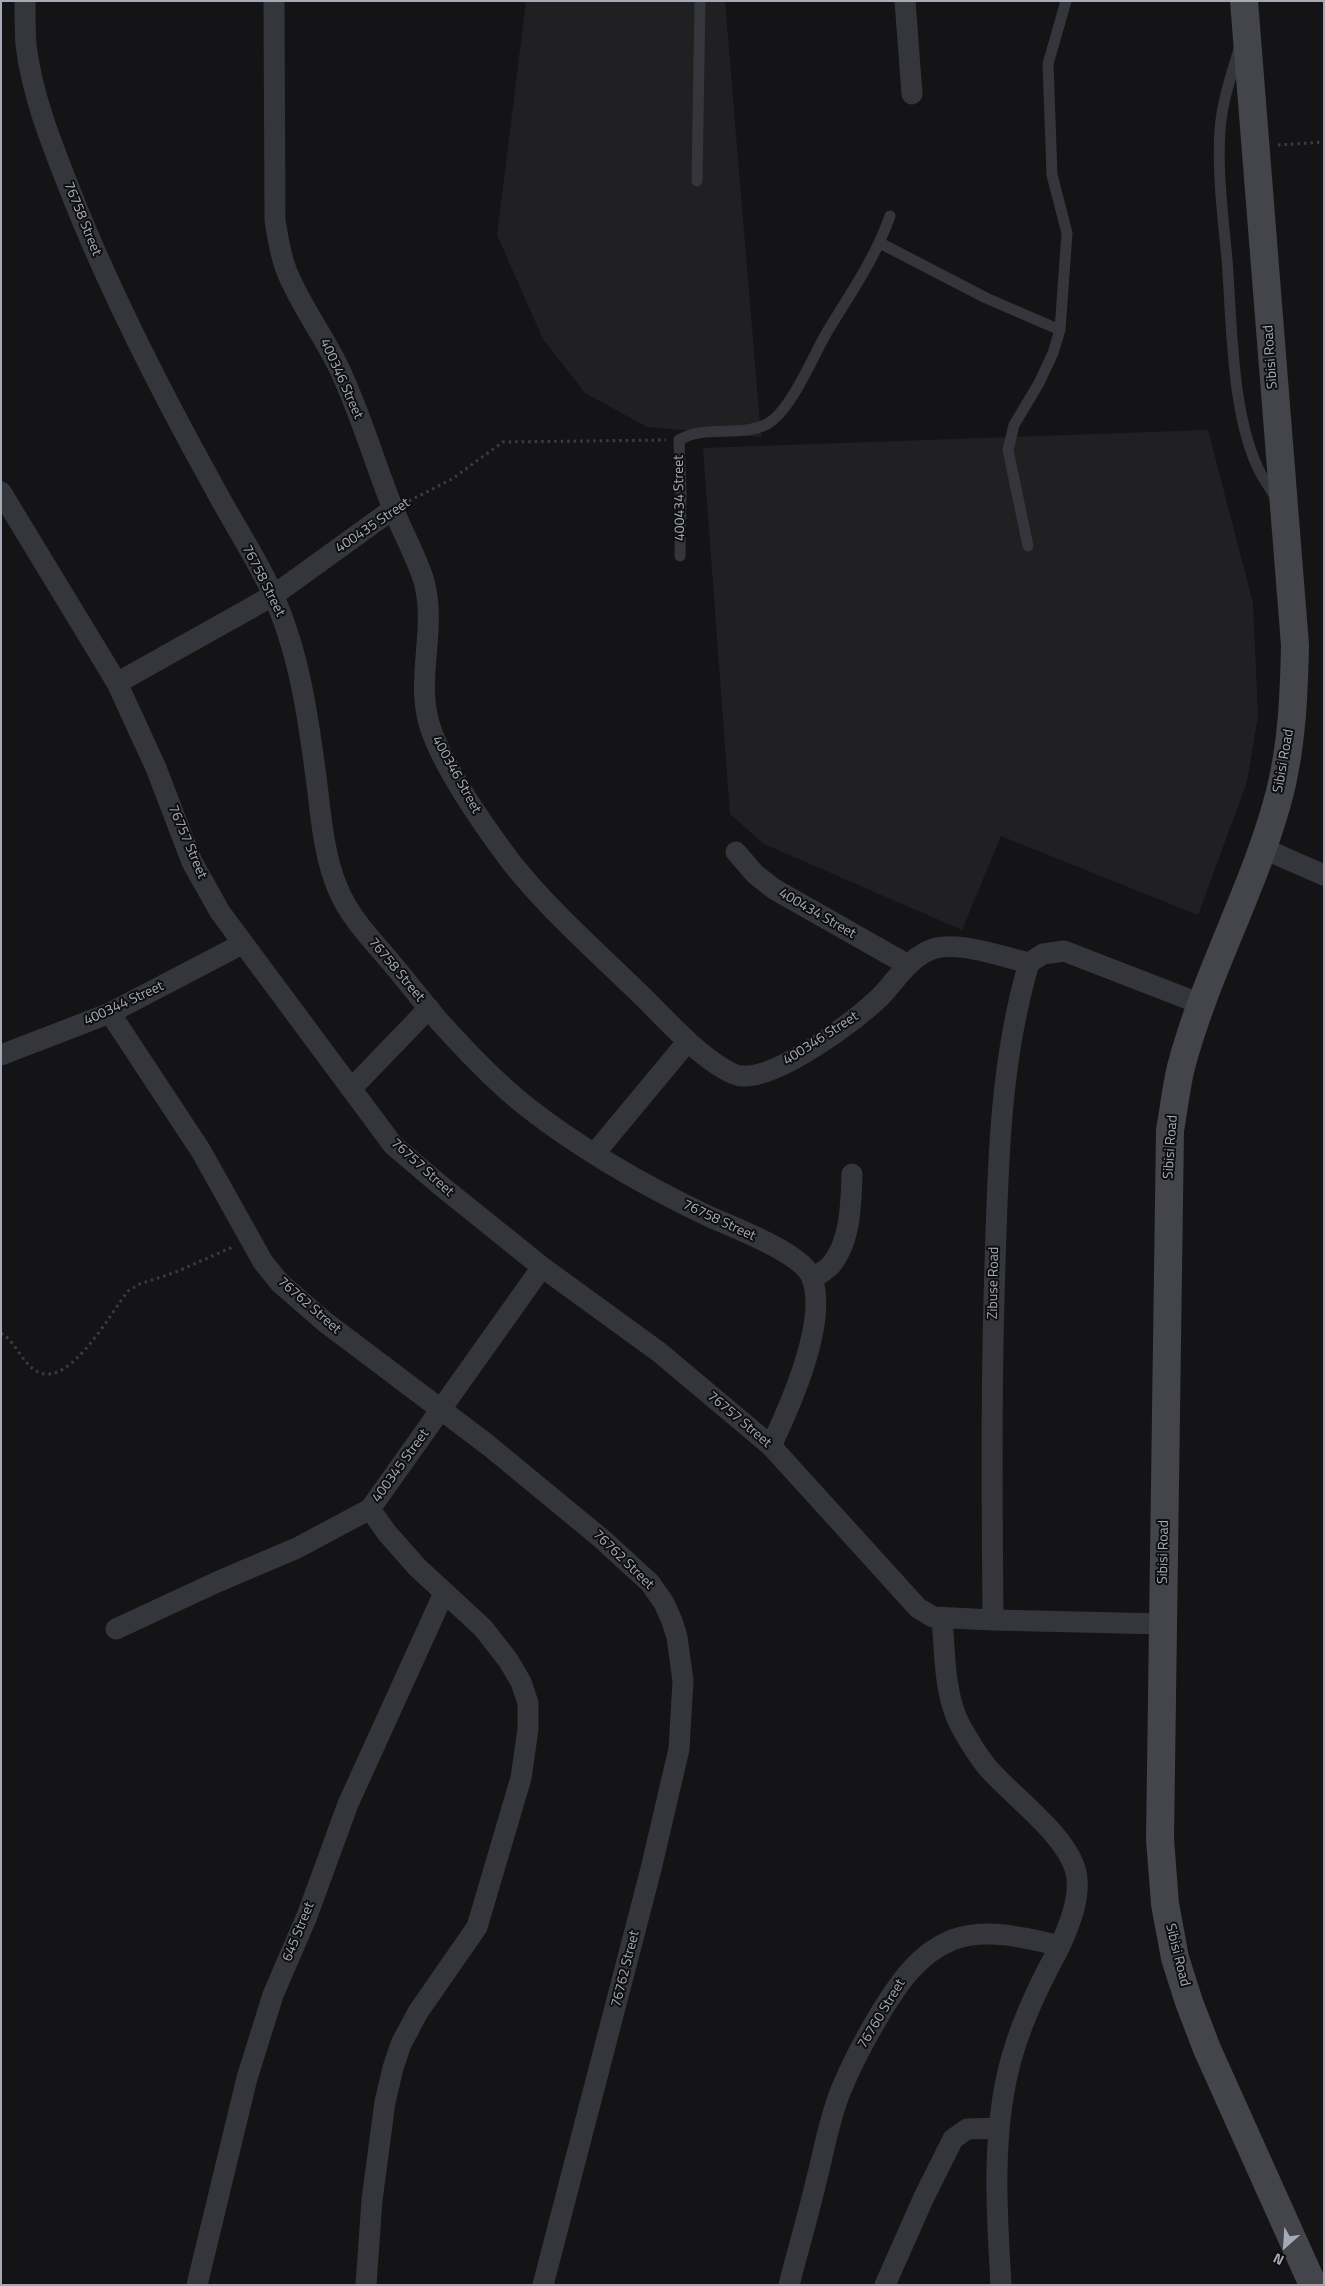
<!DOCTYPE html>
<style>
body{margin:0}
#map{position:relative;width:1325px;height:2286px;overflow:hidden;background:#141416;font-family:"Titillium Web",sans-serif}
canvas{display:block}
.frame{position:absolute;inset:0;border:2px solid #a5abb6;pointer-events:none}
.north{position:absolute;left:1260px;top:2221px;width:50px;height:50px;-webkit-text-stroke:4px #0f0f11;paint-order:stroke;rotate:206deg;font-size:14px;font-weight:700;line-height:20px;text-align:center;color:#a5abb6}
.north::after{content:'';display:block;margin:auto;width:18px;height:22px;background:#a5abb6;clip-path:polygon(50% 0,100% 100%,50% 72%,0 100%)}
</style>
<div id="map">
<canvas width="1325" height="2286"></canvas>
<div class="frame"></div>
<div class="north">N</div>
</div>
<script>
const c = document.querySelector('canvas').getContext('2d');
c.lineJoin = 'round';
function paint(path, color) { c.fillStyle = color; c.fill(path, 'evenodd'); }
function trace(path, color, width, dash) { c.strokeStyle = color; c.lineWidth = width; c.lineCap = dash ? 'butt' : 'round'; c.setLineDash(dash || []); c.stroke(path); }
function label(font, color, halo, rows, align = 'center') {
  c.font = font + ' "Titillium Web",sans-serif'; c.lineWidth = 4; c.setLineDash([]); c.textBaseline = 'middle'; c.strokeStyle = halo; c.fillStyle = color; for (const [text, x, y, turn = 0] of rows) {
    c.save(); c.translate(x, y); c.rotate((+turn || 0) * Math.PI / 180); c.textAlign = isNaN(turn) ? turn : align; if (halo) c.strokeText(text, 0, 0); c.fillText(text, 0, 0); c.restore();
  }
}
const built = new Path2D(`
 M526,1H725L761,437L647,427L585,393L543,339L497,235Z
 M1208,430L1253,603L1258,716L1247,782L1198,915L1001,836L962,930L764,844L730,814L703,448Z`);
const path = new Path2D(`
 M1278,145L1324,142
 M409,501L452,479L503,442L666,440
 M1,1333C17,1343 22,1364 38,1372C70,1388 112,1311 128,1291L140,1284L176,1272L235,1246`);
const lane = new Path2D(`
 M1239,49C1231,76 1222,102 1220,130C1217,172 1223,216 1227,259C1232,322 1231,418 1261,474C1266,483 1272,491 1277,500
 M697,181L700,1
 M880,243L986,298L1060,330
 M1028,546L1008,450L1014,425L1039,383L1053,353L1060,330L1067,233L1052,175L1048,64L1066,1
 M680,556L681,494L679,440C706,424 740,438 767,424C791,411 813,356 827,332C850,294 875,259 890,216`);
const street = new Path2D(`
 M25,1C25,16 25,31 26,45C33,103 58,159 79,213C118,308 165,399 215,489C234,525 258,560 274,597C299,653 308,716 316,777C321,814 323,854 338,889C349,916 370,938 389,960C406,980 422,1001 439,1021C466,1051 495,1082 527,1107C582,1150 645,1186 708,1216C732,1227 803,1253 812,1278C828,1322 790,1406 771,1446
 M274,1L275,220C278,238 280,255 287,272C301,306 323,335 339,368C360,412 374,461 392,506C402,531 416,556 424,581C438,633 412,684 433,735C449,776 484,826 511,862C548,909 595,950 638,992C664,1017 693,1051 724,1069C729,1072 736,1076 742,1076C777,1079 856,1021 881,996C898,978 911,955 936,948C962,942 1003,957 1029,963
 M905,1L912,94
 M1,492L117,683L156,768L192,862L220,912L393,1145L440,1185L542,1267L659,1352L771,1446L918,1608L933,1617L993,1620
 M117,683L274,595L393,509
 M1262,848L1324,875
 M736,852L755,874L774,889L908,965
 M110,1013L201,1151L263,1262L280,1283L325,1322L488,1445L602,1539L650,1583L664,1603L672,1621L677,1637L683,1681L679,1749L651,1869L543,2285
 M1,1055L110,1013L242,944
 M351,1089L429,1008
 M595,1153L688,1041
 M812,1279C818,1275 826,1270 831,1265C851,1241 851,1203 852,1174
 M1163,1624L993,1620C992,1502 991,1384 995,1265C998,1163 1000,1061 1029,963L1043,954L1064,951L1201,1004
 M116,1629L217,1582L297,1548L370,1509L542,1267
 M197,2285L247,2078L273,1995L307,1916L348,1804L444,1593
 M366,2285L372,2200L385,2102L393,2068L401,2044L418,2012L477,1927L521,1778L528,1729V1703L521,1682L508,1660L483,1628L417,1567L387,1533L370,1509
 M789,2285C798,2250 808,2216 816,2182C824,2151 829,2119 841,2090C852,2063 866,2037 881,2012C899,1983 918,1954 952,1940C985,1927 1027,1938 1060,1946C1070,1924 1081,1896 1076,1872C1067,1835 1013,1797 988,1768C977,1755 969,1741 961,1727C944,1696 945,1653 942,1618
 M885,2285L924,2197L953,2139L967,2129L999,2128
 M1001,2285C997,2215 992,2145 1007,2076C1017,2030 1038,1987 1060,1946`);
const secondary = new Path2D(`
 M1244,1L1295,645C1294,694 1292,744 1280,792C1256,886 1206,972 1181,1067C1176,1087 1174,1109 1170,1130L1160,1839L1165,1904L1175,1958L1189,2002L1207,2049L1313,2285`);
const streetNames = [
 ["76758 Street",82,219,68],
 ["Sibisi Road",1271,357,-94],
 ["400346 Street",341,379,66],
 ["400434 Street",680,498,-91],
 ["400435 Street",373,526,-34],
 ["76758 Street",263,581,63],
 ["Sibisi Road",1284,761,-80],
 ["400346 Street",456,775,61],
 ["76757 Street",187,842,67],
 ["400434 Street",817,914,30],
 ["76758 Street",396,970,50],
 ["400344 Street",124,1004,-25],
 ["400346 Street",821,1039,-33],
 ["Sibisi Road",1171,1147,-86],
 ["76757 Street",422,1168,42],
 ["76758 Street",719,1221,25],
 ["Zibuse Road",994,1283,-89],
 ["76762 Street",309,1306,41],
 ["76757 Street",739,1420,40],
 ["400345 Street",401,1466,-54],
 ["Sibisi Road",1164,1552,-89],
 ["76762 Street",623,1560,44],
 ["645 Street",299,1932,-68],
 ["Sibisi Road",1177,1955,76],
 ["76762 Street",626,1969,-76],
 ["76760 Street",882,2014,-59]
];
paint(built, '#202023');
trace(path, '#3b3d42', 3, [2.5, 4]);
trace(lane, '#35363b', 11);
trace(street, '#35363b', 21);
trace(secondary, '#43454b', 28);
label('14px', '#a5abb6', '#0f0f11', streetNames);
</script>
